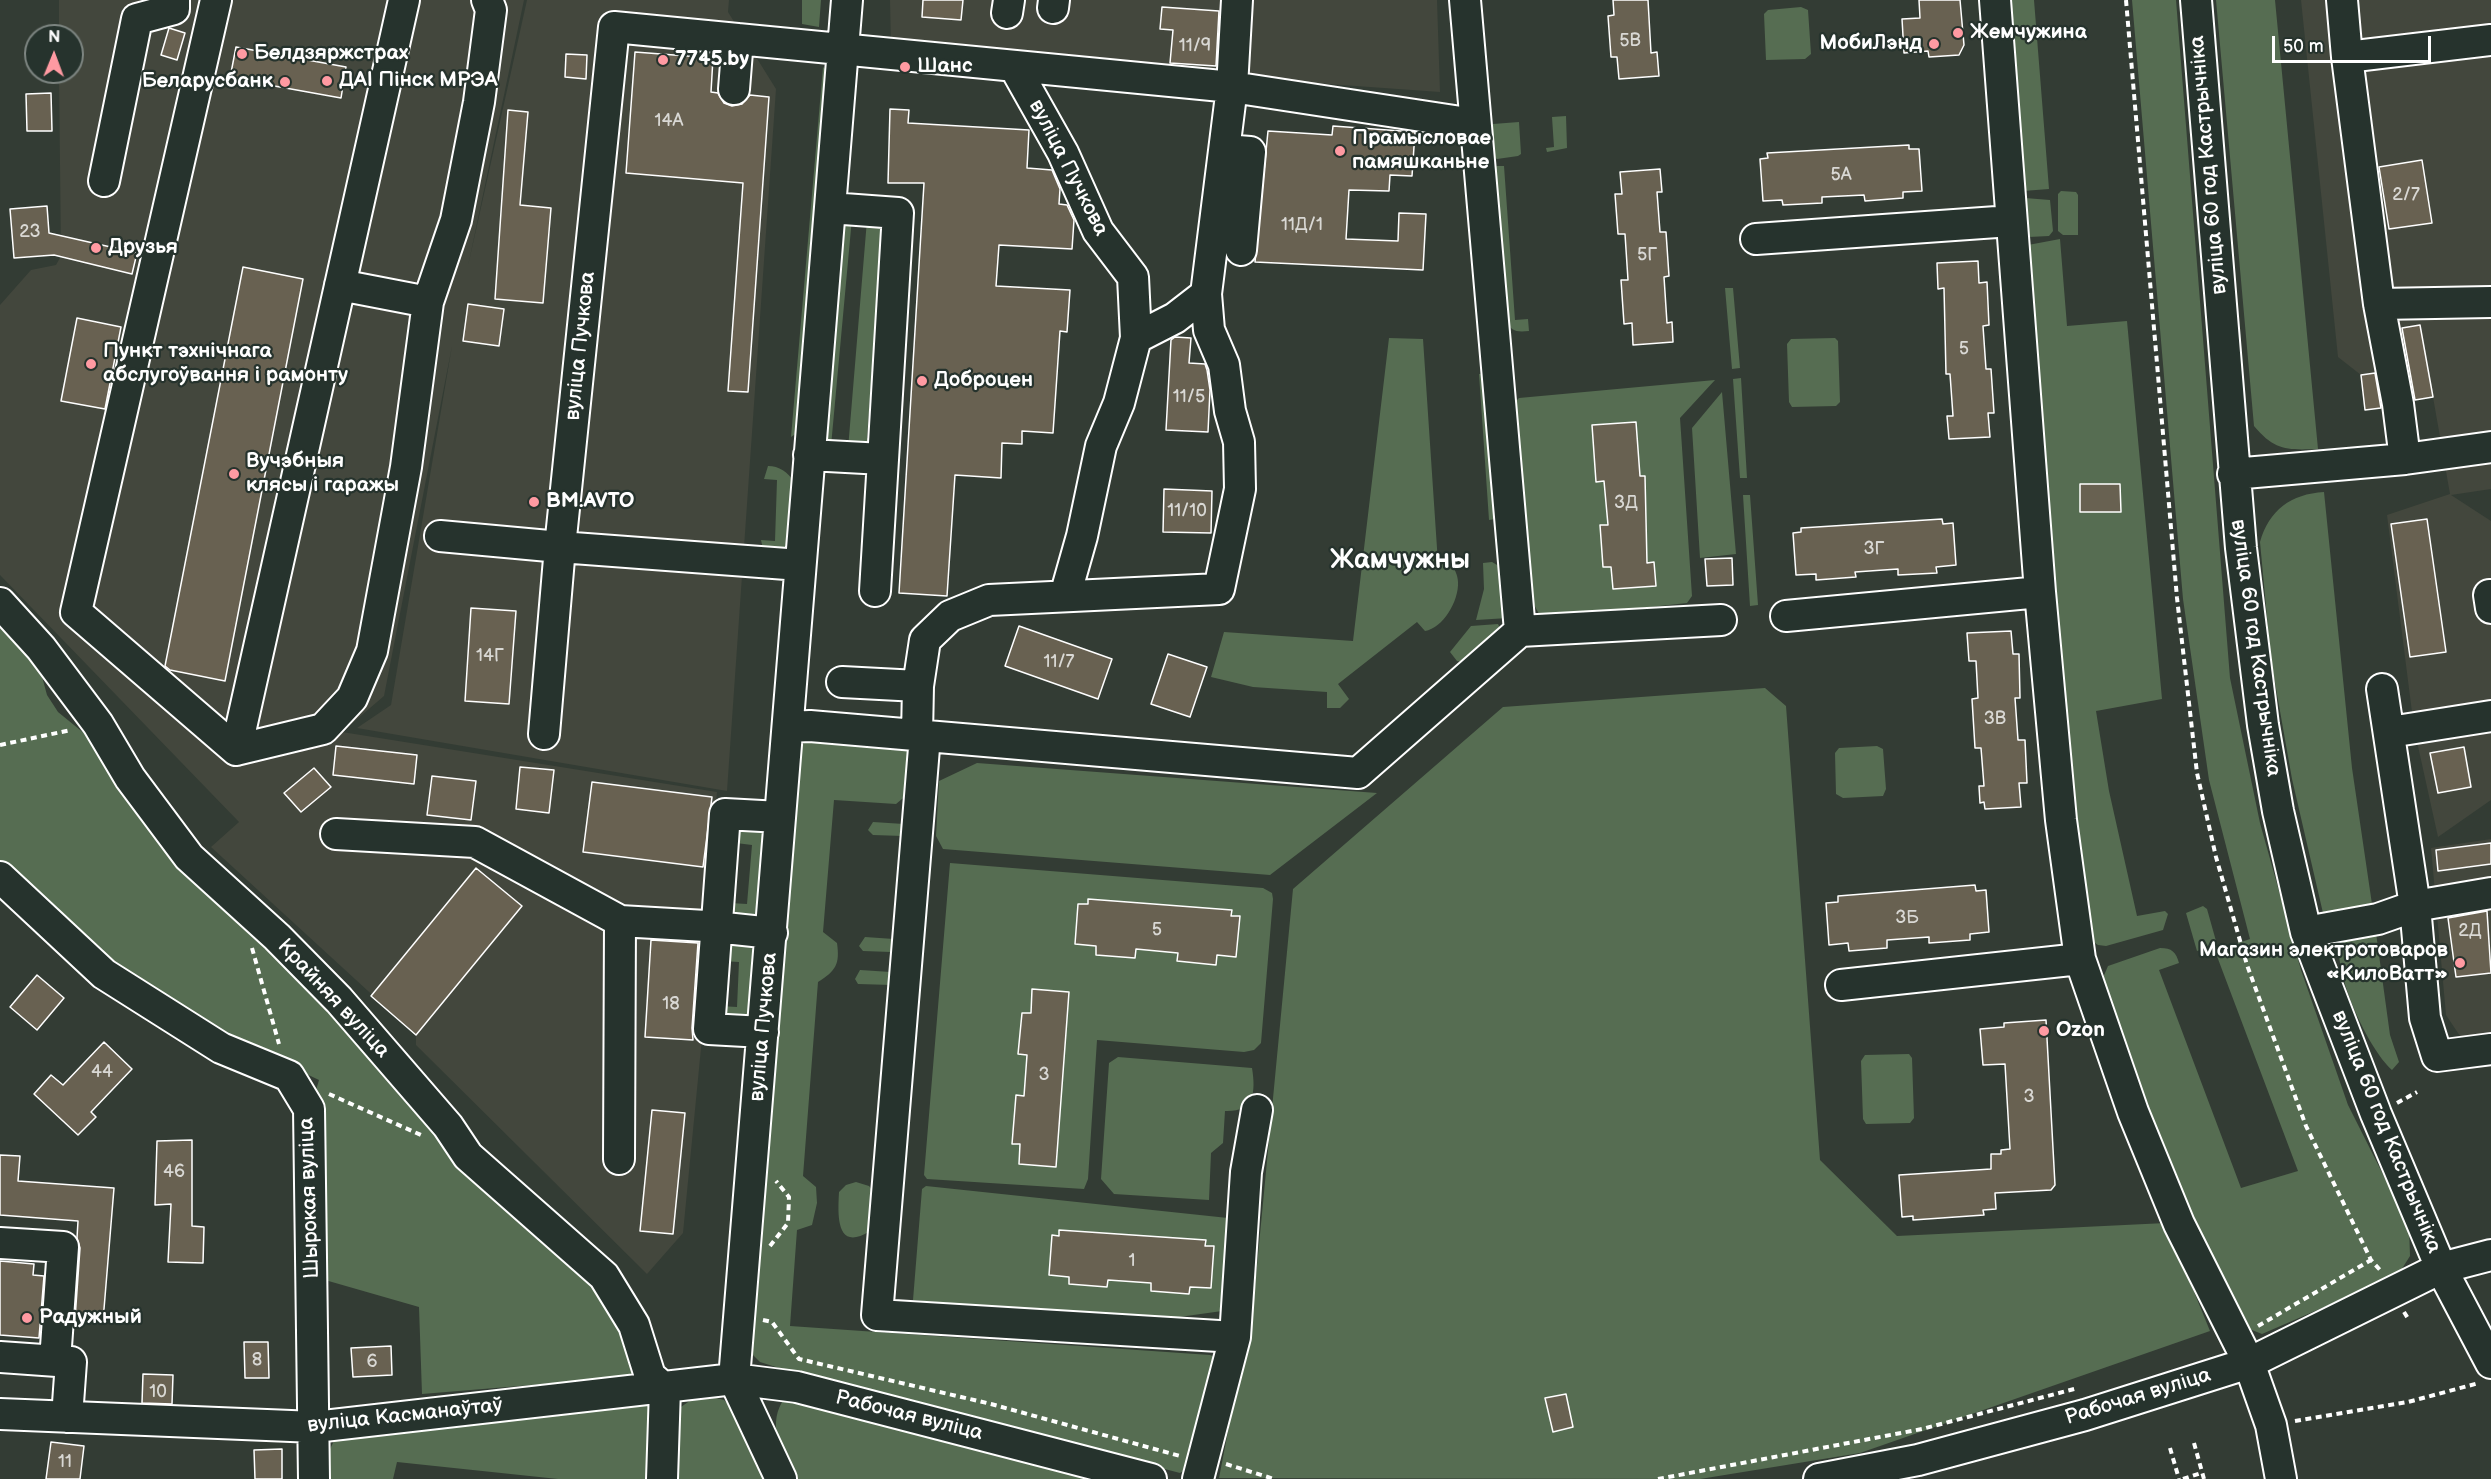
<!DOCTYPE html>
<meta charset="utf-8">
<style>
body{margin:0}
#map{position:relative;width:2491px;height:1479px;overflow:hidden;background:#333c34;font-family:"Balsamiq Sans",sans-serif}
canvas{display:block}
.north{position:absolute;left:24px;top:24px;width:60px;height:60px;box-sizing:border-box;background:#26332d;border:2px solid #7d8581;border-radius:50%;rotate:1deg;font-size:16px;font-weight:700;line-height:24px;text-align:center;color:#fff}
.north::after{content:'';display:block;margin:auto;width:21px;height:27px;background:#ff9aa2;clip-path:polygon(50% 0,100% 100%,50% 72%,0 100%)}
.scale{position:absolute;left:2272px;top:36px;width:159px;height:27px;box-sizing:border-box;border:3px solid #fff;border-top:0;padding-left:8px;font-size:18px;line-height:21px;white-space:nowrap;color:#fff;-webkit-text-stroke:4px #26332d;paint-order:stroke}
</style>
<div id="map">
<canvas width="2491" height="1479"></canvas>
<div class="north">N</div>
<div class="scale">50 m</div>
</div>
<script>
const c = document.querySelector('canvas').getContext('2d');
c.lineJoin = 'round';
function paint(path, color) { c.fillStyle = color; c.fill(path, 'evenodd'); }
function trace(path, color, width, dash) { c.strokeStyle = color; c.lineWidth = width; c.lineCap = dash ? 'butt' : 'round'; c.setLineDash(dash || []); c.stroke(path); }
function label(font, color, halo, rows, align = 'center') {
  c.font = font + ' "Balsamiq Sans",sans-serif'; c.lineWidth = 4.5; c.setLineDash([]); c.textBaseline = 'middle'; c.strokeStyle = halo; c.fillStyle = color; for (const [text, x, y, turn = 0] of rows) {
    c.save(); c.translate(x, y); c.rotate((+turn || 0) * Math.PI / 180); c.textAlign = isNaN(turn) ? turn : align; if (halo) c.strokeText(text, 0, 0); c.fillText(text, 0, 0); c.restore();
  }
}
const built = new Path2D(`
 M59,0H524L468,266L527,0H729L728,12L776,89L727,791L357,728L391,705L452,346L384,696L342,732L717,792L709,873L702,1038L683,1233L647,1274L416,1045V1035L211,847L239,822L0,575V305L31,270L56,265L61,256L59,72H72V36H59Z
 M890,0H1437L1440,92L1075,66L891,46Z
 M2301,0H2491V489L2451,495L2491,521V800L2438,837L2414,728L2387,515L2450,494L2433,397L2365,410L2361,375L2338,357Z
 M2491,839V1039L2464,1042L2446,1015L2431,848Z`);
const green = new Path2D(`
 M802,0H821L819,27L802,24Z
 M2008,0H2034L2049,189L2023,191Z
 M2132,0H2176L2230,678L2260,823L2301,970L2348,1105L2409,1226L2410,1256L2398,1275L2262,1334L2242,1326L2183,1202L2102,980L2108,966L2160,948C2172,948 2176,952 2179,963L2159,970L2241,1188L2298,1171L2215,951L2250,939L2209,780L2183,599Z
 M2216,0H2275L2318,449C2287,450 2275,451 2254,426Z
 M1801,7L1808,10L1811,54L1805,59L1766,60L1764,14L1768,10Z
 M823,67L827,71L797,433L791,437Z
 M1566,116L1567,148L1547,152L1546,148L1554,147L1552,117Z
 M1519,122L1521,154L1518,156L1497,159L1492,156L1491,128L1493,124Z
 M1497,166H1504L1515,320L1528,319L1529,331C1517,332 1511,332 1506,320L1494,167Z
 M2061,191L2076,192L2078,195V235H2063L2058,231V194Z
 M2025,198L2050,200L2053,231L2049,236L2029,237L2024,234Z
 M852,218L831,446L825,441L843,224Z
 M867,220L879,223L883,229L867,438L876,439L881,443L848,449Z
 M2060,239L2067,326L2127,321L2162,699L2096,711L2109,791L2137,916L2165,911L2168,914L2163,930L2106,946L2098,945L2090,940L2075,849L2024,248L2028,245Z
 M1725,288H1733L1740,368L1732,369Z
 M1389,338L1423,339L1438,563H1452C1454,569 1458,575 1458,582C1459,601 1443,628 1425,631L1417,622L1338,684L1349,699L1340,708H1327V692L1253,687L1211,677L1224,632L1353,641Z
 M1835,338L1838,341L1840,402L1836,406L1792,407L1789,402L1787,344L1791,339Z
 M1488,373L1502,518L1489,520L1479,374Z
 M1741,378L1747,478H1740L1733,379Z
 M1715,380L1680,418L1692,596L1687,603L1549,618L1539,614L1531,599L1513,404L1519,398Z
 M1722,392L1736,554L1700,558L1692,428Z
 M768,466C779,466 788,472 794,482L790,547L785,550L763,549L761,540L775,541L777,480L764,479Z
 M2324,492L2352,768L2373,911L2336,919L2323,913L2292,779L2271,660L2260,542C2269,510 2291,494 2324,492Z
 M1743,495H1750L1758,605L1750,606Z
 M1492,562L1504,569L1508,618L1476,620L1484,589L1483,563Z
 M0,618L41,673L47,695L58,712L85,734L94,737L601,1281L641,1376L422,1394L419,1307L325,1280L314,1097L319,1080L260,1052L113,970L0,862Z
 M1498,624L1500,628L1495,636L1462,662L1457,661L1450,652L1471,626Z
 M1765,688L1786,706L1820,1160L1897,1236L2166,1223L2210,1331L1860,1453L1700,1479L1219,1478L1254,1297L1293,889L1503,707Z
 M813,735L899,742L909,752L908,794L896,804L834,800L823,932L837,943C840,964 836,971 818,982L803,1176L816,1187L817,1203L812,1225L797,1230L790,1326L1210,1355L1217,1358L1187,1469L1180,1473L779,1368L760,1362L747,1349L796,751Z
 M1877,746L1883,749L1886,789L1883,796L1843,798L1836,794L1835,753L1839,748Z
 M977,763L1377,793L1270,875L943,849L936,836L939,781Z
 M873,822L904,824L903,836L873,835L868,830Z
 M739,828L762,829L764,834L762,916L729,922L730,903L747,904L752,845L736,843Z
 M950,863L1263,888L1272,893L1273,899L1261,1043L1254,1050L1244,1052L1097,1040L1088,1179L1084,1189L927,1179L924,1175Z
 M2203,906L2207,909L2216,941L2215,945L2197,951L2186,913Z
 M2376,933L2390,1035L2399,1062L2392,1070C2368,1048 2336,978 2339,945L2346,939Z
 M865,937L894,939L896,950L891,952L863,951L859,946Z
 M729,941L751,946L755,952L750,1019L718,1017L720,1006L737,1007L739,962L722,961Z
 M860,970L891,972L892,985L858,984L855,979Z
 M1909,1054L1912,1058L1914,1118L1910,1123L1866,1124L1863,1119L1861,1061L1865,1055Z
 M1118,1057L1252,1068C1256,1093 1254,1112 1225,1111L1223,1143L1211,1153L1209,1200L1114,1194L1101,1179L1109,1063Z
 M856,1182L869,1186L876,1195L870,1231C835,1253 838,1213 839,1192L846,1185Z
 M926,1186L1228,1218L1222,1311L1151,1321L913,1300L922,1189Z
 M708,1396L724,1400L737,1414L769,1479H670L678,1409L691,1400Z
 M798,1401L1100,1479H796C783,1455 767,1428 782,1402Z
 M647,1405L655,1408L648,1479H558L397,1462L393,1479H325V1459L335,1439Z`);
const building = new Path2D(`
 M923,0H963L961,20L922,17Z
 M1613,0H1648L1651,53L1657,52L1659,76L1619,79L1617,57H1611L1608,16L1614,15Z
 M1919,0H1960L1964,45L1959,55L1929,57L1928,51L1904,53L1902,19L1920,18Z
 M1162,7L1219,11L1216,66L1170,63L1173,30L1160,29Z
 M169,28L185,33L177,60L161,55Z
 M236,47L346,67L341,98L230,78Z
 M635,52L713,58L711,92L718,93L724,103L732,106L742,104L750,95L769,97L748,392L728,391L743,183L626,173Z
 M566,54L587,55L586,79L565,77Z
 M51,93L52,131H27L26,94Z
 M890,109L909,110L908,123L1029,130L1027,168L1052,170L1060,189L1059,204L1067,205L1074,220L1072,249L999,245L996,286L1070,290L1067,332L1060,331L1053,433L1022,431V444L1002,443L1001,478L955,475L947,596L899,593L924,183H888Z
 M508,110L528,112L520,205L551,208L543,303L495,299Z
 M1333,126L1415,132L1412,176L1390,175L1389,191L1349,190L1346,239L1398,241L1399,213L1426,214L1423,270L1255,262L1268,131L1332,135Z
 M1909,145V149H1919L1922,191L1903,192V198L1865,201L1864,195L1822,197V203L1783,205L1782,200L1763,201L1760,159L1768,158L1767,153Z
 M2422,160L2432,223L2389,229L2379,167Z
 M1660,169L1662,192H1657L1660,232H1666L1669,276L1664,277L1667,323L1672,322L1673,342L1633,345L1632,323L1624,324L1621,280H1628L1625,234H1618L1615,194H1622L1620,172Z
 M47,206L49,233L137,253L132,274L54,255L14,258L10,209Z
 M1978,261L1979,283L1987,282L1989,325L1983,326L1986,369H1991L1994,413H1988L1990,437L1949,439L1947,416H1953L1950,374H1946L1944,288L1938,289L1937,263Z
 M243,267L303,279L225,681L170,670L165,666Z
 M468,304L504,309L499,346L463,341Z
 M77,318L121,327L105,409L61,401Z
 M2420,325L2433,397L2415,400L2402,328Z
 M1175,337L1191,338L1189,363L1205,364L1207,370L1210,390L1208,432L1166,430L1171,340Z
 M2375,373L2381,408L2365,410L2361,375Z
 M1636,422L1640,476H1645L1647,563L1654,562L1656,586L1613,589L1611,567H1603L1600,525H1608L1604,481L1596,482L1592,425Z
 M2080,484H2120L2121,512H2080Z
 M1164,489L1212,491L1211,533L1163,532Z
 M1942,519L1943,524L1953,523L1956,565L1936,567L1937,573L1898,575V569L1855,572L1856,577L1816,580V574L1796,575L1793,533L1801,532V528Z
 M2427,519L2446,652L2410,657L2391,524Z
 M1732,558L1733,585L1707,586L1705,559Z
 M471,608L516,611L509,704L465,701Z
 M1019,626L1112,659L1098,699L1005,666Z
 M2011,631L2013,654H2019L2020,698H2015L2018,740H2025L2027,783H2019L2021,807L1985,809L1984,802L1980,803L1979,786H1984L1981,748H1975L1972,699L1978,698L1976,661H1969L1967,633Z
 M1168,654L1207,667L1190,717L1151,704Z
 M336,746L417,755L414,784L333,775Z
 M2464,747L2471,787L2438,793L2430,753Z
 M520,767L554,770L549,813L516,809Z
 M314,768L331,787L301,812L284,793Z
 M432,776L476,781L471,820L427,815Z
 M592,782L712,797L703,867L583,852Z
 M2491,843V864L2438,871L2436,850Z
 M476,868L522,906L416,1035L371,996Z
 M1975,885L1976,891L1986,890L1989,932L1970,934V940L1929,943V937L1887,940V948L1849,951L1848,943L1829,945L1826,903L1838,902V896Z
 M1088,899L1232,910L1231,916H1240L1236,957L1217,955L1216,965L1177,961L1178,953L1136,949L1135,958L1096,955V946L1075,944L1078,904H1088Z
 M2487,911L2491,973L2456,977L2448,918Z
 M651,940L698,943L692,1028L693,1040L645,1037Z
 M37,975L64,998L37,1030L10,1007Z
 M1032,989L1069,992L1056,1167L1019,1164L1020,1144H1012L1016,1095L1024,1096L1027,1055L1018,1054L1022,1013H1031Z
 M2046,1020L2055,1185L2051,1190L1995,1193L1996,1209L1983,1210L1984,1215L1913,1220V1216L1902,1217L1899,1175L1991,1169V1154H2001V1150L2010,1149L2005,1064L1983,1065L1980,1029L2004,1027V1023Z
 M104,1042L132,1069L91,1112L96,1117L78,1135L34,1094L51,1075L63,1085Z
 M652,1110L685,1113L673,1234L640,1231Z
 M192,1140V1226L204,1227L203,1263L168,1262L171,1204L155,1205L157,1141Z
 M0,1155L20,1156L18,1181L114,1188L103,1321L75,1319L80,1248L77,1238L78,1221L0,1215Z
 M1059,1230L1206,1240L1205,1246H1214L1211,1288L1190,1287L1189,1294L1151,1291V1283L1108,1280L1107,1287L1069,1284V1277L1049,1275L1052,1235L1059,1236Z
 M0,1261L34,1264L33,1275L44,1276L39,1338L0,1335Z
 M244,1342H268L269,1378H245Z
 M391,1346L392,1375L353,1377L351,1348Z
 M143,1374L173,1375L172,1404L142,1403Z
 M1566,1394L1573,1427L1553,1432L1545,1398Z
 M51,1442L84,1446L80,1479H46Z
 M282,1449V1479H255L254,1450Z`);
const path = new Path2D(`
 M2126,0L2177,598L2197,773L2216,857L2247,965L2306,1126L2371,1260L2381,1271
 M0,745L71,730
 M252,948L279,1044
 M329,1094L421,1135
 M2397,1103L2417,1092
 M770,1246L788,1223L789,1197L776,1181
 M2404,1312L2409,1320
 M763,1320L772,1322L799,1359L991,1404L1180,1456
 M2258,1326L2371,1260
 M2295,1421L2408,1402L2479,1383
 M2194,1443L2204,1479
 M2170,1448L2179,1479
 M1226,1464L1274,1479
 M1658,1479L1922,1429L2078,1388
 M2183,1479L2201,1473`);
const minor = new Path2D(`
 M216,0L76,612L236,750L404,0
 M1995,0L2040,592L2061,820L2080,959L2133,1112L2179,1224L2249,1363L2271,1425L2281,1479
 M2196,0L2241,548L2263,725L2278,811L2306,932L2376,1114L2441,1268L2491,1363
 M2342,0L2347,57
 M1053,8L1054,0
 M1007,13L1009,0
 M1014,66L1063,153L1098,231L1133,277L1136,338
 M734,89L738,39
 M1225,150L1250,152L1241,250
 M104,181L137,19L174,9V0
 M830,208L898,213L875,591
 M1756,239L2011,221
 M340,285L428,302L456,220L479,102L491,10L487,0
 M2379,304L2491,302
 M809,455L883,459
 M2405,459L2398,404L2379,304L2347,57L2491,40
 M2233,474L2405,459L2491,447
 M440,536L560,547L544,734
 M800,565L560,547L614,27L1232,87L1474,124
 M2489,595L2491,608
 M1065,596L1082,536L1101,446L1119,403L1136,338L1175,318L1206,294L1232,87L1237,0
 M0,603L41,648L98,724L130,778L189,857L277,937L339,1000L448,1126L468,1156L604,1276L634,1325L650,1376L665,1389
 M1786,616L2040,592
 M1520,631L1721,620
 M842,682L918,686L917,735
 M918,686L925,640L950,616L989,600L1219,589L1240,489L1239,442L1230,411L1224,365L1209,330L1206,294
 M2382,689L2415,906L2425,1018L2437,1056L2491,1049
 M788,727L810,726L1358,773L1520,631L1465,0
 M2390,732L2491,716
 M925,736L877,1315L1235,1337
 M236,750L323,729L352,698L372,651L406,467L428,302
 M336,834L475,842L620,921L706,926L772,933
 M0,877L104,974L221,1048L289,1076L309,1109L314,1479
 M2306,932L2378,919L2415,906L2491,893
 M1841,985L2080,959
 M763,1032L709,1029L725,814L780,817
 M619,1159L620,921
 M0,1243L63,1247L55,1361
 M0,1357L71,1362L67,1417
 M0,1414L315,1427L734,1379L797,1387L1151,1479
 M662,1479L665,1389
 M781,1479L734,1379L847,0
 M1198,1479L1235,1337L1246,1172L1257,1110
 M1819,1479L1918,1460L2085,1415L2249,1363L2441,1268L2491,1255`);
const markers = [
 [1958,33,6,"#ff9aa2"],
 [1934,44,6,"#ff9aa2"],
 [242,54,6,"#ff9aa2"],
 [663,60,6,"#ff9aa2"],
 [905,67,6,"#ff9aa2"],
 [327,81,6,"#ff9aa2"],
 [285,82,6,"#ff9aa2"],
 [1340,151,6,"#ff9aa2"],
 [96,248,6,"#ff9aa2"],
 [91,364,6,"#ff9aa2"],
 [922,381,6,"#ff9aa2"],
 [234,474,6,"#ff9aa2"],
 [534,502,6,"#ff9aa2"],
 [2460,963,6,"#ff9aa2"],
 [2044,1031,6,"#ff9aa2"],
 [27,1318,6,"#ff9aa2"]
];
const numberNames = [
 ["5В",1630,41],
 ["11/9",1195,46],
 ["14А",669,121],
 ["5А",1841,175],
 ["2/7",2406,195],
 ["11Д/1",1302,225],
 ["23",30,232],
 ["5Г",1647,255],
 ["5",1964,349],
 ["11/5",1189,397],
 ["3Д",1626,503],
 ["11/10",1187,511],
 ["3Г",1874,549],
 ["14Г",490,656],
 ["11/7",1059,662],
 ["3В",1995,719],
 ["3Б",1907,918],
 ["5",1157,930],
 ["2Д",2470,931],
 ["18",671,1004],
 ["44",102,1072],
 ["3",1044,1075],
 ["3",2029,1097],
 ["46",174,1172],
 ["1",1132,1261],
 ["8",257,1360],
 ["6",372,1362],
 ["10",158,1392],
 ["11",65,1462]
];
const poiNames = [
 ["Жемчужина",1970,33],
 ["МобиЛэнд",1922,44,"right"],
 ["Белдзяржстрах",254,54],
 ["7745.by",675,60],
 ["Шанс",917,67],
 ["ДАІ Пінск МРЭА",339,81],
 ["Беларусбанк",273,82,"right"],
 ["Прамысловае",1352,139],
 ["памяшканьне",1352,163],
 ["Друзья",108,248],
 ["Пункт тэхнічнага",103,352],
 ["абслугоўвання і рамонту",103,376],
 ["Доброцен",934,381],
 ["Вучэбныя",246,462],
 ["клясы і гаражы",246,486],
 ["BM.AVTO",546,502],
 ["Магазин электротоваров",2448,951,"right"],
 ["«КилоВатт»",2448,975,"right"],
 ["Ozon",2056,1031],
 ["Радужный",39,1318]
];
const streetNames = [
 ["вуліца 60 год Кастрычніка",2209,165,-95],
 ["вуліца Пучкова",1068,168,63],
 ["вуліца Пучкова",581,346,-84],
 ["вуліца 60 год Кастрычніка",2255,648,82],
 ["Крайняя вуліца",333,999,47],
 ["вуліца Пучкова",764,1027,-85],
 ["вуліца 60 год Кастрычніка",2386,1132,68],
 ["Шырокая вуліца",310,1198,-92],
 ["Рабочая вуліца",2138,1397,-17],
 ["вуліца Касманаўтаў",405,1416,-6],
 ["Рабочая вуліца",909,1416,14]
];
const districtNames = [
 ["Жамчужны",1400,561]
];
paint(built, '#43473d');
paint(green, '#566d52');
paint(building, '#686151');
trace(building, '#fff', 1.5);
trace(minor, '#fff', 34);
trace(path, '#fff', 4, [6, 4.5]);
trace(minor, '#26332d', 30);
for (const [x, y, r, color] of markers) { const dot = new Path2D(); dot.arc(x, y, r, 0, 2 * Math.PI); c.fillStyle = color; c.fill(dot); trace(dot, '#26332d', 2); }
label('18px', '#d9d8d4', null, numberNames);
label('bold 21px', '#fff', '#26332d', poiNames, 'left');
label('21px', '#fff', '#26332d', streetNames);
label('bold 27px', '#fff', '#26332d', districtNames);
</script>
